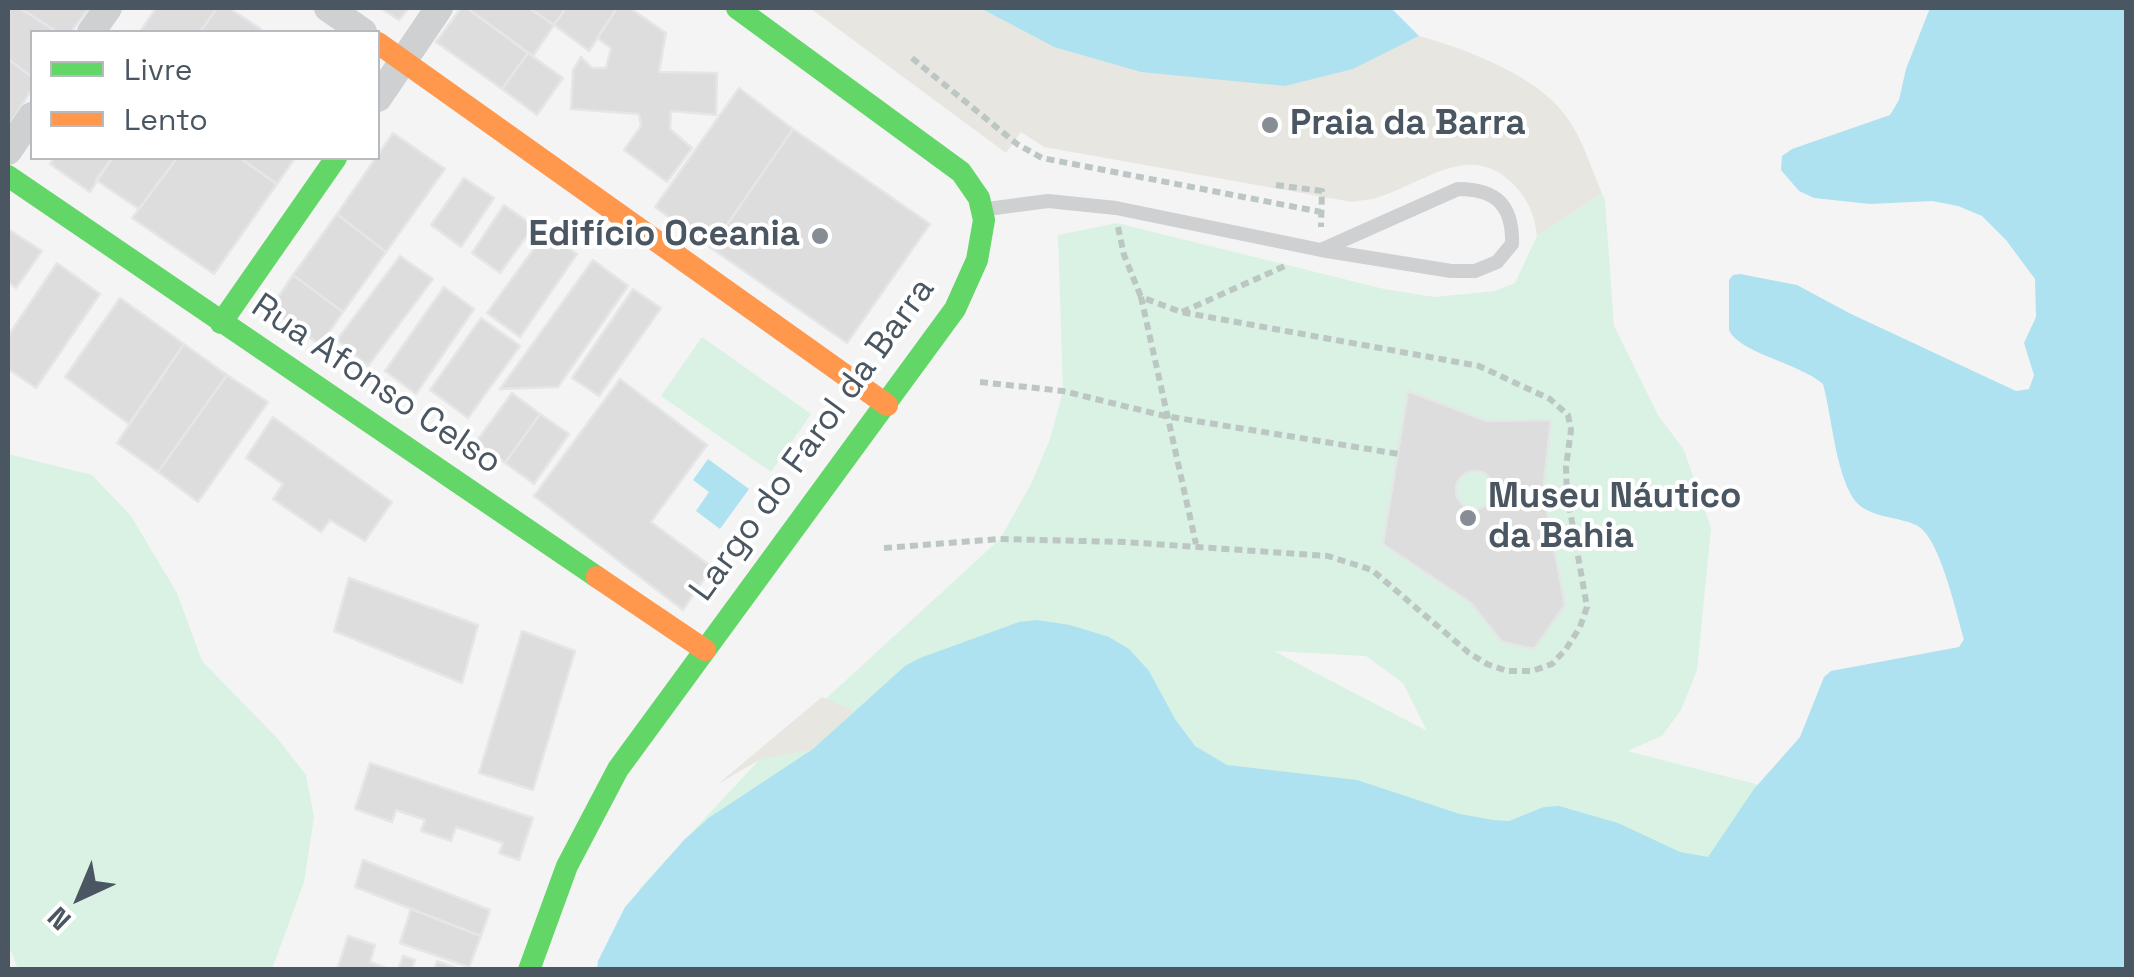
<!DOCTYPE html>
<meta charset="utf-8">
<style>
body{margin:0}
#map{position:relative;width:2134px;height:977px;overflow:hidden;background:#f4f4f4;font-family:"Space Grotesk",sans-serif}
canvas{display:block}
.frame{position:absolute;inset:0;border:10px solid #4a5661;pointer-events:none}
.legend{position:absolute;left:30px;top:30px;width:350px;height:130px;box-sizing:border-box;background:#fff;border:2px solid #b7bbc0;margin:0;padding:12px 18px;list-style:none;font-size:30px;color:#4a5661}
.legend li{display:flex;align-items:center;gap:20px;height:50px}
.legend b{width:50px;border:2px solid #b7bbc0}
.north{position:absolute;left:30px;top:847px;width:100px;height:100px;-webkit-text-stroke:8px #fff;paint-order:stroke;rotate:224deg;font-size:28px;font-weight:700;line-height:40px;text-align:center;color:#4a5661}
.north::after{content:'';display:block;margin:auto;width:35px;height:45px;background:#4a5661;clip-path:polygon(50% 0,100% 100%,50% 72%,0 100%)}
</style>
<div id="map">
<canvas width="2134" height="977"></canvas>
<div class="frame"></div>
<ul class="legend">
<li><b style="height:12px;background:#63d668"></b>Livre</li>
<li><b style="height:12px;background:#ff974d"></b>Lento</li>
</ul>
<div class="north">N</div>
</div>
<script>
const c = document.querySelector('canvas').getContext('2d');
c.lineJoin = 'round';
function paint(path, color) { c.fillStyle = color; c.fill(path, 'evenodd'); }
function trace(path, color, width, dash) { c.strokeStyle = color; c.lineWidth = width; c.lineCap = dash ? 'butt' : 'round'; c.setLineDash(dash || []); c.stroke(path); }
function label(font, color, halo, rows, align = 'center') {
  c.font = font + ' "Space Grotesk",sans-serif'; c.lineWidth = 8; c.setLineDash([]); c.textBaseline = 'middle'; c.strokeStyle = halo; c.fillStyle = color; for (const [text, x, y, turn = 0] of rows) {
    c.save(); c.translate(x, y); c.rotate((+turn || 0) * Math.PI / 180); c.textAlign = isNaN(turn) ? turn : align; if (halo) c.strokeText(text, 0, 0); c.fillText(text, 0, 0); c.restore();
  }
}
const green = new Path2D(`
 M1602,193L1605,200L1614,326L1658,415L1684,450L1711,528L1697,670L1681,710L1662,736L1627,751L2126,879V969L613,970L640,888L759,760L1000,539L1031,484L1050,439L1063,391L1058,235L1117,223L1384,289L1434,297L1495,291L1515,283L1537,236ZM1274,651L1366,656L1403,683L1427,731Z
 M702,337L811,414L771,472L661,396Z
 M8,454L92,475L131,516L177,593L202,661L277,738L306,775L314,817L304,882L272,969H18L8,944Z`);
const sand = new Path2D(`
 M810,8H980L1054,47L1353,69L1419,36C1466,49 1536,75 1566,116C1582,137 1591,168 1602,193L1537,236C1535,217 1529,201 1516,187C1473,140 1429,180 1382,196C1373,200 1362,200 1352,202L1044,147L1021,132L1006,153Z
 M822,697L854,711L813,749L759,760L718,784Z`);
const water = new Path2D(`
 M980,8H1391L1419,36L1353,69L1285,86L1141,72L1054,47Z
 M1930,8H2126V969H597L598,961L625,907L684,840L710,817L813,749L905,666L920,658L1019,622L1037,620L1070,625L1109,637L1129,649L1149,671L1175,719L1195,746L1227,765L1357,780L1460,814L1493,820L1509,821L1544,807L1559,806L1618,823L1680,852L1708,857L1754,789L1800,737L1824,677L1831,671L1959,647L1964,639C1956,613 1940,536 1916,525C1897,516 1866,518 1853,498C1835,469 1832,417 1823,384C1799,363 1739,353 1729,330V280L1733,275L1740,274L1797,285L1849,313L2016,391L2029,389L2034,375L2024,343L2036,317L2035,279L2006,240L1982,216L1958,206L1932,201L1870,204L1814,198L1799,191L1781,170L1782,156L1792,149L1890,115L1899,100L1906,69Z
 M708,459L749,489L720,529L696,511L709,492L693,480Z`);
const building = new Path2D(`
 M11,8H20L57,32H32V77L8,59V13Z
 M20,8H89L71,32H57Z
 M156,8H217L200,32H140Z
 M217,8H229L261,29L259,32H200Z
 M380,8H409L399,20Z
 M461,8H467L528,53L502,89L436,42Z
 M467,8H529L554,25L533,56Z
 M529,8H566L554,25Z
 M566,8H617L589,51L554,25Z
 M617,8H630L666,33L659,72L717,73L716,115L671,111L670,129L692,148L667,182L624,150L641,126L639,114L571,109L573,70L581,57L592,68H606L611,48L597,38Z
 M528,53L563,78L537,115L502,89Z
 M8,59L32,77V89L8,127Z
 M739,88L793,129L711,248L655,207Z
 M793,129L930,224L847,343L711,248Z
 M393,133L445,169L386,252L337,214Z
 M54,158H112L90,192L50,164Z
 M112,158H177L139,209L96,180Z
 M177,158H240L277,184L214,274L132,218Z
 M247,158H295L277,184L244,161Z
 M464,178L494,198L461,247L431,225Z
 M504,205L534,226L500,273L472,253Z
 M337,214L386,252L343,312L293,275Z
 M8,229L42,251L16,288L8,282Z
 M546,232L577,254L520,337L487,313Z
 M400,256L433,279L368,366L337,340Z
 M593,260L628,286L558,387L500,389Z
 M57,263L100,294L36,388L8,369V336Z
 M293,275L343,312L320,345L270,309Z
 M444,287L474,309L416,394L385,371Z
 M633,289L661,308L599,396L572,378Z
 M120,298L184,344L129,424L65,377Z
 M481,318L520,346L468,418L430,390Z
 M184,344L227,375L158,472L117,443Z
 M227,375L268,402L198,502L158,472Z
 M620,379L707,445L651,522L712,567L683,610L534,496Z
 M1408,391L1486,421L1551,420L1543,491L1565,605L1534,649L1502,642L1471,603L1383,544Z
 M512,393L540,414L505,463L476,442Z
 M540,414L569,434L534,484L505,463Z
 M273,417L392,502L365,541L330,520L321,532L273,499L283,484L246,458Z
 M1456 490a19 19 0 1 1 38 0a19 19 0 1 1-38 0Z
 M349,578L478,625L462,683L334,631Z
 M522,631L575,651L533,790L479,773Z
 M370,763L533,818L519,860L499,853L503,843L456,827L451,841L421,831L425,820L396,810L392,822L355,809Z
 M363,860L490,910L481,936L355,887Z
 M411,909L481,936L469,967L400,943Z
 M348,936L375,945L370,962L391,970H337Z
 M403,956L415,960L412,970H398Z
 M437,961L462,970H434Z`);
const path = new Path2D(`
 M912,58L1017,144L1042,158L1321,212
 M1276,185L1322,191L1321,227
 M1118,227L1124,255L1141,297
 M1182,312L1285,266
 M980,382L1063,391L1165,416L1399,454
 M884,548L1000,539L1125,542L1328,556L1372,570L1469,653L1487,664L1507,671H1532L1552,664L1566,649L1580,627L1587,607L1567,494L1566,467L1571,430L1568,415L1550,399L1479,366L1181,312L1141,297L1196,544`);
const lane = new Path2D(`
 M987,209L1048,201L1116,208L1321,250L1451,271H1475L1497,262L1512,244C1513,206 1497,189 1458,189L1321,250`);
const street = new Path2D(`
 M328,8L363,32
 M91,32L108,8
 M378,98L439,8
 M8,151L32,116`);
const fast = new Path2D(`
 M8,176L597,577
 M221,323L336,158
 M529,970L567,866L618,769L955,309L977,260L984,220L979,198L961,172L737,8`);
const slow = new Path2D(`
 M378,43L887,405
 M597,577L705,650`);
const markers = [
 [1270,125,10,"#868d94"],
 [820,236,10,"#868d94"],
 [1468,518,10,"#868d94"]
];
const poiNames = [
 ["Praia da Barra",1290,125],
 ["Edifício Oceania",800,236,"right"],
 ["Museu Náutico",1488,498],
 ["da Bahia",1488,538]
];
const streetNames = [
 ["Rua Afonso Celso",376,385,34],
 ["Largo do Farol da Barra",813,440,-54]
];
paint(green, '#d9f2e3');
paint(sand, '#e7e6e1');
paint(water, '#aee2f0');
paint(building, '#ddddde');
trace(building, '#e5e6e7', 2.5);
trace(path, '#bcc7c4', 6, [8, 5]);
trace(lane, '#ced0d2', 14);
trace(street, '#ced0d2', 28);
trace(fast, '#63d668', 22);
trace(slow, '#ff974d', 22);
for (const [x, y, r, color] of markers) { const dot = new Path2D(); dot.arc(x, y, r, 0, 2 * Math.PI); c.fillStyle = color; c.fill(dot); trace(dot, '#fff', 4); }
label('bold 35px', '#4a5661', '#fff', poiNames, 'left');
label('35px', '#4a5661', '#fff', streetNames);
</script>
